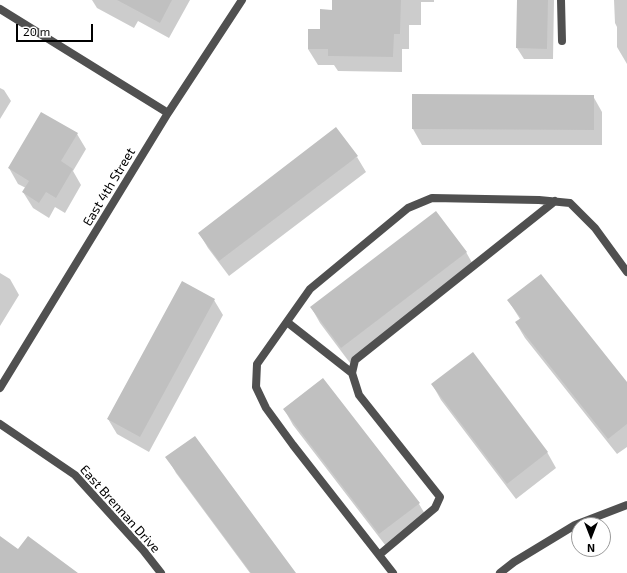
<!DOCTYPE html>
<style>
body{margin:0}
#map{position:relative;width:627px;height:573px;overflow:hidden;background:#fff;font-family:"Exo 2",sans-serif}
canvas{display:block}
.north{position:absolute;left:571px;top:517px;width:40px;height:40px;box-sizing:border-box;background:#fff;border:1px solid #999;border-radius:50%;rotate:180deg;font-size:11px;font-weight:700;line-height:16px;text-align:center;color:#000}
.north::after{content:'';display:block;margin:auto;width:14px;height:18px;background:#000;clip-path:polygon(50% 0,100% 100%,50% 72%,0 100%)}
.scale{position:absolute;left:16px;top:24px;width:77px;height:18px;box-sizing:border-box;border:2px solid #000;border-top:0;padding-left:5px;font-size:12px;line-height:14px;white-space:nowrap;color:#000;-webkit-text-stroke:3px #fff;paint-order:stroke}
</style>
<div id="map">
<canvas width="627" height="573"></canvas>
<div class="north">N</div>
<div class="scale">20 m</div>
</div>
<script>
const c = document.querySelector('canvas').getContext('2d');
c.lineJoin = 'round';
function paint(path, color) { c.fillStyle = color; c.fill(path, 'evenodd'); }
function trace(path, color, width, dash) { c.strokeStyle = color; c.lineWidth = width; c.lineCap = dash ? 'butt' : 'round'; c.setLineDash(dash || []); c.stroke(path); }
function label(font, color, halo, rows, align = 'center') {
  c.font = font + ' "Exo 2",sans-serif'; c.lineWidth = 4; c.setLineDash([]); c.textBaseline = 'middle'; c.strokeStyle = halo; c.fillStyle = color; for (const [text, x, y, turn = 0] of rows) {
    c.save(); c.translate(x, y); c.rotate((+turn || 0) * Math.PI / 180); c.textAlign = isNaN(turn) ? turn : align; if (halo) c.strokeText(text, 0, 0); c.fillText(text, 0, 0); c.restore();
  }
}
const shadow = new Path2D(`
 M92,0H190L169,38L138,21L134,28L97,8Z
 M333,0H434V2H421V25H409V49H402V72L338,71L334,65H318L308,49L333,11Z
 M518,0H554L553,59H524L517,48Z
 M614,0H627V64L617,47V27L615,23Z
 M0,88L4,90L11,101L0,119Z
 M593,96L602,112V145H422L413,129Z
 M77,134L86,149L73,171L81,185L65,213L55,207L49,218L33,208L23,192L26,188L18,184L9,168Z
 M357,157L366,172L229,276L208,248L199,233Z
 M466,252L475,268L350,363L320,323L311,307Z
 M0,273L10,279L19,295L0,326Z
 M214,300L223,315L149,452L117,434L108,419Z
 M508,300L627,384V447L617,454L525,338L516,323L520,319Z
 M472,354L547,452L556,468L516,499L441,400L432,384Z
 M323,380L419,504L428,519L389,550L293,425L284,409Z
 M167,457L295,573H250L176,473Z`);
const building = new Path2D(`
 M117,0H172L160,23Z
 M332,0H401L400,34H394L393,57L328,56V49H308V29H320V9L332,10Z
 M517,0H548L547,49L516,48Z
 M412,94L594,95V130L412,129Z
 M41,112L78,133L61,161L73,169L56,198L46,192L39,203L22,192L29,181L8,168Z
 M336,127L358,156L219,261L198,233Z
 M436,211L467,252L341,348L310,307Z
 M541,274L627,382V424L608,439L515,322L521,318L507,300Z
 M182,281L215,299L140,437L107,419Z
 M473,352L548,452L507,484L431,384Z
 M323,378L420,503L379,534L283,409Z
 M195,436L296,573H251L165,457Z
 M0,536L18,549L28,536L78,573H0Z`);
const service = new Path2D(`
 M561,0L562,41
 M287,322L352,373
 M379,555L435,508L440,497L359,395L352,373L355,360L555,201
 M393,573L293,445L266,408L256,387L257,364L310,289L408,208L432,198L539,200L570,203L595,228L627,272`);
const minor = new Path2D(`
 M0,9L168,113
 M0,388L168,113L242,0
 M0,424L75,475L143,550L161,573`);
const tertiary = new Path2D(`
 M500,573L514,562L575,525L627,505`);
const streetNames = [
 ["East 4th Street",109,187,-59],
 ["East Brennan Drive",120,509,48]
];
paint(shadow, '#0003');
paint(building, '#c0c0c0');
trace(service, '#505050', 8);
trace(minor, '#505050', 8);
trace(tertiary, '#505050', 8);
label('13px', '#000', '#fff', streetNames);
</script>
